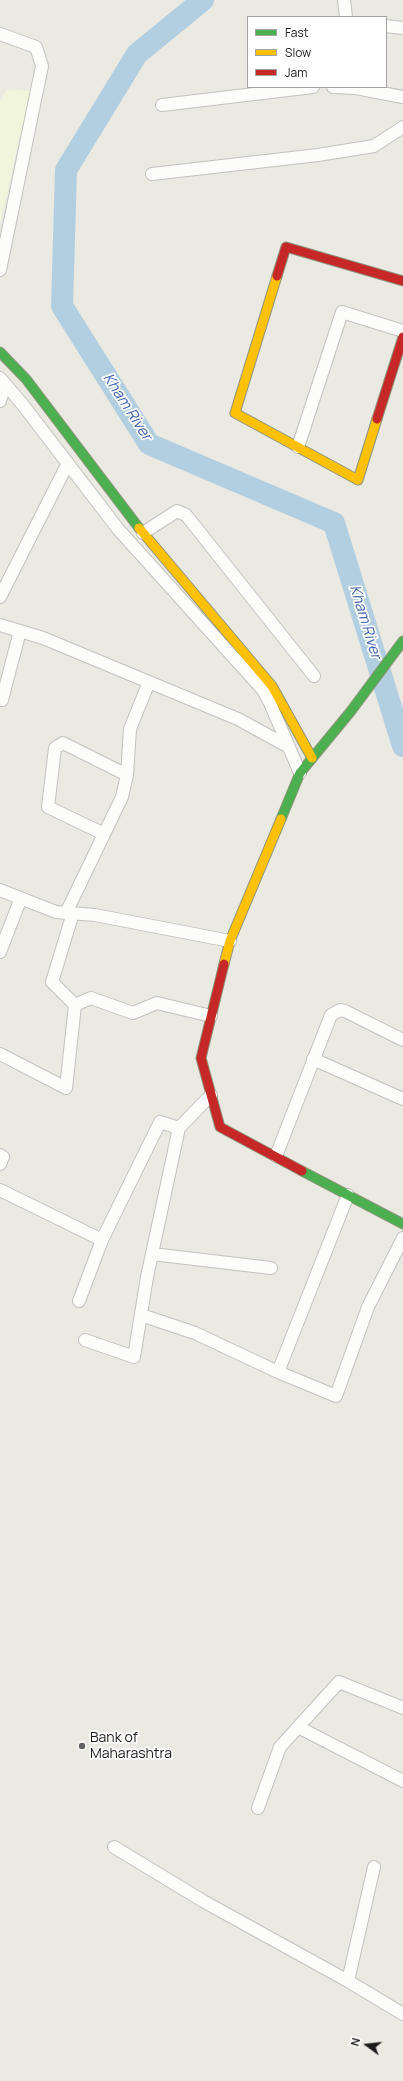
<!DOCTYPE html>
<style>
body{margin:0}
#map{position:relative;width:403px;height:2081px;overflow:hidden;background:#eae9e2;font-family:Manrope,sans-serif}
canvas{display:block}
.legend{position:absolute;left:247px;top:16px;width:140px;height:72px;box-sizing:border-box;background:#fff;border:1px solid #a4a4a4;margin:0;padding:5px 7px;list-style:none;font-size:12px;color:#1b1b1b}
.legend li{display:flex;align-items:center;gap:8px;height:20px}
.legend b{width:20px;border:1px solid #a4a4a4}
.north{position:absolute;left:347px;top:2025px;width:40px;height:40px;-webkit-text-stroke:3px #fff;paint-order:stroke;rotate:285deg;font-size:11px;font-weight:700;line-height:16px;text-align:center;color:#1b1b1b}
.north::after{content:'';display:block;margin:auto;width:14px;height:18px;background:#1b1b1b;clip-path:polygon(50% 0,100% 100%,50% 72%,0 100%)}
</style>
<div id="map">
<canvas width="403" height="2081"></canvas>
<ul class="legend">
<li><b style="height:5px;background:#4caf50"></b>Fast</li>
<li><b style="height:5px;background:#ffc107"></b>Slow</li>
<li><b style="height:5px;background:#c62828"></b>Jam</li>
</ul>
<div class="north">N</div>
</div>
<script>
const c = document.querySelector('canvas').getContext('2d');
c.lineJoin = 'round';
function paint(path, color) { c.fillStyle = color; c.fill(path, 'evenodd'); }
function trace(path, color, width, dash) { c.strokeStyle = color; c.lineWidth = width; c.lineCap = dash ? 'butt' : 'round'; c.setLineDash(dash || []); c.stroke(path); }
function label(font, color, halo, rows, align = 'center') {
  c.font = font + ' Manrope,sans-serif'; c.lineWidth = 3.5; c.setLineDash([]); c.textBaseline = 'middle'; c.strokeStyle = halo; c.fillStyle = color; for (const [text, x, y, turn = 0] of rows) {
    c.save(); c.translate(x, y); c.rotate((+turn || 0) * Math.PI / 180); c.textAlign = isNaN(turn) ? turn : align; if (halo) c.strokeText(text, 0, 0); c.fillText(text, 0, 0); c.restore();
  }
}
const education = new Path2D(`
 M7,89L30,91L0,225V100Z`);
const river = new Path2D(`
 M203,0L137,54L66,170L62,306L149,444L334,523L403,746`);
const street = new Path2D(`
 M344,0L346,17
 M386,26L403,28
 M0,34L36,47L42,66L0,270
 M333,87L356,88L403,97
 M162,105L313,87
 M152,174L318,155L374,146L403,127
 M0,378L23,405L118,529L263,690L270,703L300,773
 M0,401L5,384
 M298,447L342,312L403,331
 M143,533L177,511L186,515L314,676
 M0,597L68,463
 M0,625L43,638L238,719L289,747
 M0,700H2L20,631
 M104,834L48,807L55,748L63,743L127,775
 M0,890L56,912L95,915L230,941
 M66,913L122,797L127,775L130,729L149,682
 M73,913L52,982L75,1005L91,998L133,1013L157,1003L211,1016
 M0,952L21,898
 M0,1054L66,1088L75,1005
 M313,1059L403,1099
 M0,1155L3,1157L0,1164
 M276,1156L331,1015L340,1010L345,1011L403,1040
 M0,1190L102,1240L160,1122L179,1128L211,1095
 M152,1254L271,1268
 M79,1301L102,1240
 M141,1315L195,1333L278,1372L336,1396L368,1307L403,1238
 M85,1340L134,1357L147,1277L179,1128
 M278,1372L348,1195
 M298,1727L403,1781
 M258,1808L280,1747L339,1682L403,1708
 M114,1847L203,1901L348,1981
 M374,1867L348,1981L403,2014`);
const fast = new Path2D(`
 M0,352L26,379L139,528
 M281,819L300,773L351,711L403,641
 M302,1171L403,1224`);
const slow = new Path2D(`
 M277,276L235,413L358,480L377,419
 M139,528L272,686L312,758
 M224,964L230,941L281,819`);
const jam = new Path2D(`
 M277,276L286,247L403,281
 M377,419L403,337
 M224,964L201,1058L220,1127L302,1171`);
const markers = [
 [82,1746,4,"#636361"]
];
const poiNames = [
 ["Bank of",90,1738],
 ["Maharashtra",90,1754]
];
const waterNames = [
 ["Kham River",127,407,57],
 ["Kham River",365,622,73]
];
paint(education, '#f1f5dc');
trace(river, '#b2cee1', 22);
trace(street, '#c2c2bf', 14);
trace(fast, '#8e947b', 11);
trace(slow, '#8e947b', 11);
trace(jam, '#8e947b', 11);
trace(street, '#fcfcfb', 12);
trace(fast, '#4caf50', 9);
trace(slow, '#ffc107', 9);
trace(jam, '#c62828', 9);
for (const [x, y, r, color] of markers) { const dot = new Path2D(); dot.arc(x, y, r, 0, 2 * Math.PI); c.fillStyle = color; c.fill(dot); trace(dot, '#fff', 1.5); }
label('14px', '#1b1b1b', '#fff', poiNames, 'left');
label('italic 15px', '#4063b2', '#fff', waterNames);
</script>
